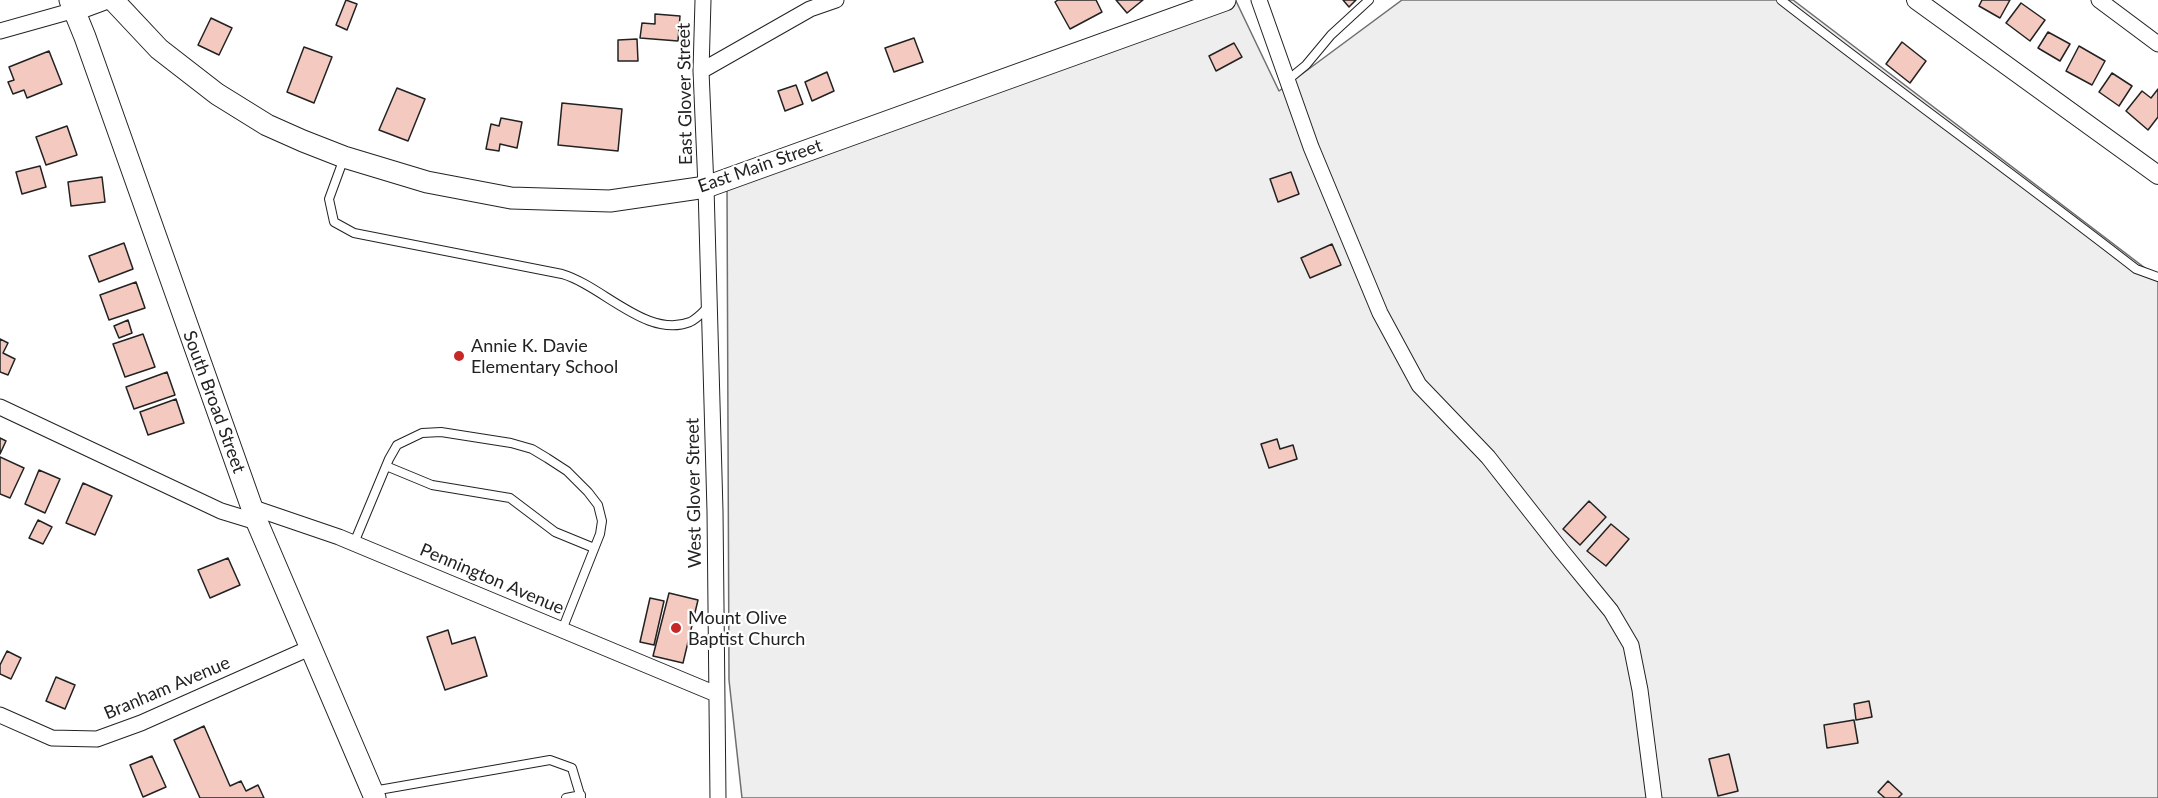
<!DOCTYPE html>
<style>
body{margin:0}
canvas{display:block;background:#fff}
</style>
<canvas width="2158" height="798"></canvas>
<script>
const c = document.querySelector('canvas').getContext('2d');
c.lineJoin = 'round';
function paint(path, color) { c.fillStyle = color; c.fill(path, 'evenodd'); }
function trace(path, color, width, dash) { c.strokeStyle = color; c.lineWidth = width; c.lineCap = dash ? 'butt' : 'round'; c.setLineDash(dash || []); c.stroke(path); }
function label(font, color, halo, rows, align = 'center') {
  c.font = font + ' Lato,sans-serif'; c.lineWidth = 4.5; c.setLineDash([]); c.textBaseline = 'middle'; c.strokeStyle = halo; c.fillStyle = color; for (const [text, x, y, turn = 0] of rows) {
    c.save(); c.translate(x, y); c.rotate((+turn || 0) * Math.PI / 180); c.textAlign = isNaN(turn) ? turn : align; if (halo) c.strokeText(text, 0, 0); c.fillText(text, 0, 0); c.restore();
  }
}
const green = new Path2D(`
 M1402,0H1793L2158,278V798H742L729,680L727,184L1236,1L1279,91Z`);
const building = new Path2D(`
 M346,0L357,4L347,30L336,25Z
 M1058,0H1096L1102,12L1070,29L1055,2Z
 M1116,0H1143L1127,13Z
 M1343,0H1356L1349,7Z
 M1982,0H2010L2000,18L1979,6Z
 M2021,3L2045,20L2030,41L2006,23Z
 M655,14L680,16L678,41L640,38L642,23L655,24Z
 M211,18L232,28L219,55L198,45Z
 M2048,32L2070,44L2060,61L2038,48Z
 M914,38L923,62L894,72L885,48Z
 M637,39L638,61H618V40Z
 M1902,42L1926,61L1910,83L1886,64Z
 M1234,43L1242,57L1216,71L1209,56Z
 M2079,46L2105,61L2092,85L2066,71Z
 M304,47L332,57L314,103L287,92Z
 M49,51L62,84L27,98L24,90L13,94L8,82L14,80L9,67Z
 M827,72L834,91L812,101L805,82Z
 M2112,73L2132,86L2119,106L2099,92Z
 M796,85L803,104L785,111L778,91Z
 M397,88L425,99L408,141L379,130Z
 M2158,89V117L2148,130L2126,111L2142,91L2151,98Z
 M562,103L622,109L618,151L558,145Z
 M501,118L522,122L517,148L500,144L499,151L486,149L491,124L499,126Z
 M67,126L77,155L46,165L36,137Z
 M40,166L46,187L22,194L16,172Z
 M1291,172L1299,194L1278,202L1270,179Z
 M102,177L105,202L71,206L68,182Z
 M124,243L133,269L99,282L89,256Z
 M1332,244L1341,265L1310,278L1301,258Z
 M136,282L145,308L109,320L100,295Z
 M128,320L132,333L119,338L114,326Z
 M143,334L155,367L125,377L113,344Z
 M0,339L8,343L3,353L15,359L8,375L0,372Z
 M167,372L175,395L134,409L126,387Z
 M176,399L184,423L148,435L140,412Z
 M0,438L6,441L0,454Z
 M1277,439L1280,449L1293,445L1297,459L1269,468L1261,444Z
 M0,457L24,468L10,498L0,494Z
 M39,470L60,479L45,513L25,504Z
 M83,483L112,496L95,535L66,523Z
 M1589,501L1606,517L1580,545L1563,529Z
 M38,520L52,527L43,544L29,538Z
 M1611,524L1629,539L1606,566L1587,551Z
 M228,558L240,585L210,598L198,570Z
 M669,593L698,600L683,663L653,656Z
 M650,598L664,601L654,645L640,642Z
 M448,630L452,644L475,637L487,676L445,690L427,637Z
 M7,651L21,658L11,679L0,674V665Z
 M56,677L75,685L65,709L46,701Z
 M1869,701L1872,717L1856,720L1854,704Z
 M1854,720L1858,743L1827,748L1824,725Z
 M204,726L230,786L241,781L246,791L258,785L264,798H200L174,740Z
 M1729,754L1738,791L1718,796L1709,759Z
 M152,756L166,787L143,797L130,765Z
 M1888,781L1902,794L1898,798H1885L1878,792Z`);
const service = new Path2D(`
 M1781,0C1898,91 2019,178 2136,269L2158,277
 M1289,79L1306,65L1331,35L1369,0
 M344,158L329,199L334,222L354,233L562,274C603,286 647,339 690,322C697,319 703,312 708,307
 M386,466L432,485L510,498L555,532L594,548
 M354,543L389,459L397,445L422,433L441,432L511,443L532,449L547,458L567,471L588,492L598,505L602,521L600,534L562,630
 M373,791L550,760L572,768L581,798
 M566,798L581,795`);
const minor = new Path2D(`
 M703,0L701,71L706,187L715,511L718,798
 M1259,0L1311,147L1380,313L1419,385L1488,457L1561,550L1611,611L1631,645L1640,690L1654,798
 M2099,0L2158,44
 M0,31L75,10
 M701,71L810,9L836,0
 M0,407L221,511L257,522
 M251,507L339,537L716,694
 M0,715L52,738L97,739L141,723L312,647`);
const tertiary = new Path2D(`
 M1916,0L2158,175`);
const secondary = new Path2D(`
 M70,0L85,37L257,522L375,798
 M113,0L159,49L217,94L267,125L303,141L344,157L427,182L511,198L610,201L706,187L1225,0
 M75,10L102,0`);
const markers = [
 [459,356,6,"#c62828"],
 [676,628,6,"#c62828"]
];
const streetNames = [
 ["East Glover Street",685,94,-91],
 ["East Main Street",760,166,-19],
 ["South Broad Street",214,402,70],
 ["West Glover Street",694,493,-91],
 ["Pennington Avenue",492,579,23],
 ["Branham Avenue",167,688,-23]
];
const poiNames = [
 ["Annie K. Davie",471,346],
 ["Elementary School",471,367],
 ["Mount Olive",688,618],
 ["Baptist Church",688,639]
];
paint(green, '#eee');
trace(green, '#6f6f6f', 1.5);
paint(building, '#f3c9c0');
trace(building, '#222', 1.5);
trace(service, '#222', 10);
trace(minor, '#222', 17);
trace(tertiary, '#222', 20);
trace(secondary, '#222', 23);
trace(service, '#fff', 8);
trace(minor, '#fff', 15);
trace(tertiary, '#fff', 18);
trace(secondary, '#fff', 21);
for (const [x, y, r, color] of markers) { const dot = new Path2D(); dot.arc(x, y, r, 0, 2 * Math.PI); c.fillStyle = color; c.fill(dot); trace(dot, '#fff', 2); }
label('18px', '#222', '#fff', streetNames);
label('18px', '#222', '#fff', poiNames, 'left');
</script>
